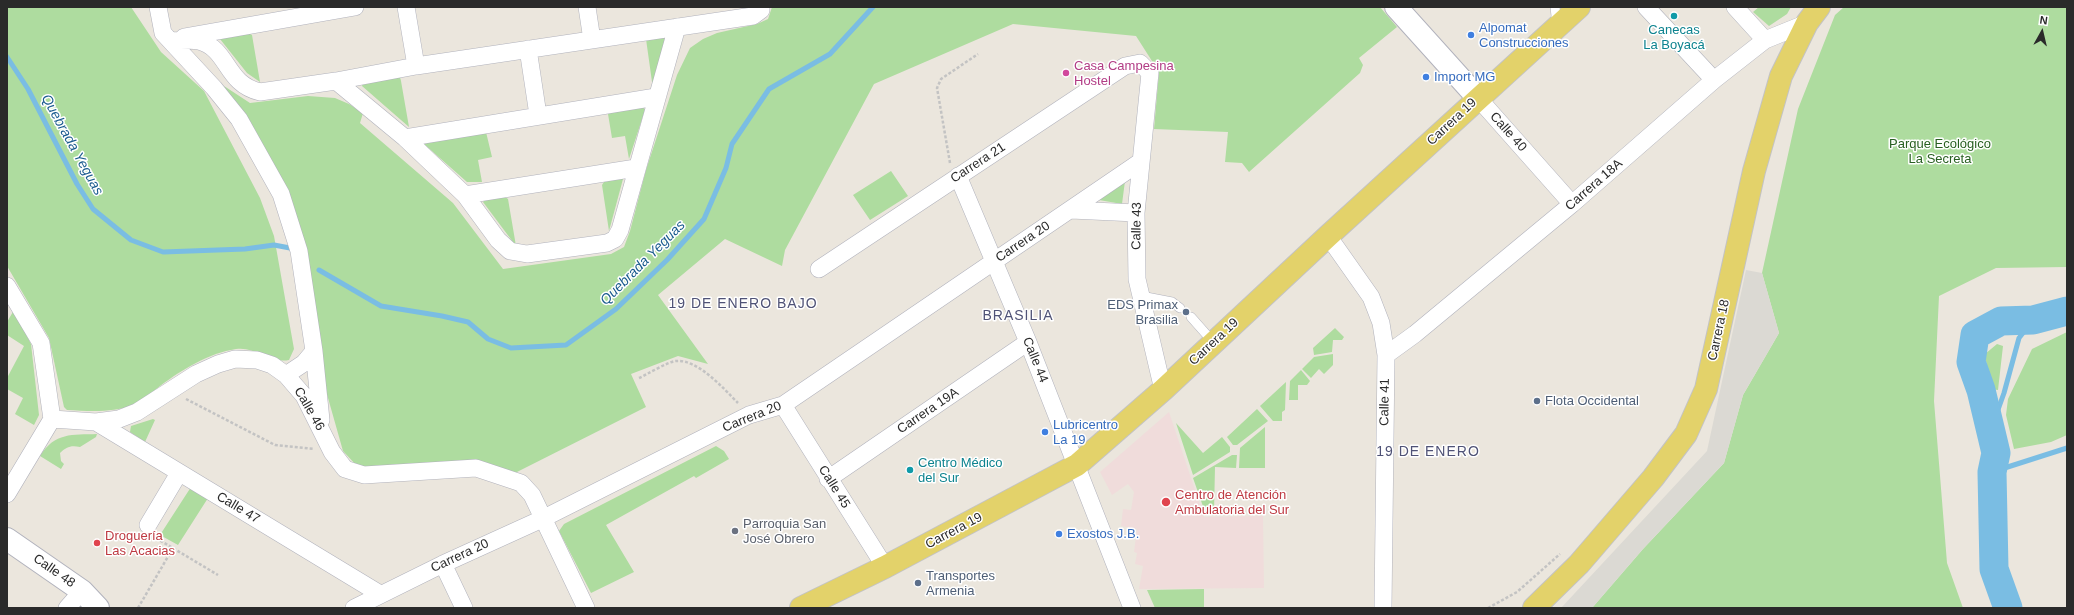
<!DOCTYPE html>
<meta charset="utf-8">
<style>
body{margin:0}
#map{position:relative;width:2074px;height:615px;overflow:hidden;background:#ebe6dd;font-family:Arial,sans-serif}
canvas{display:block}
.frame{position:absolute;inset:0;border:8px solid #2a2a2a;pointer-events:none}
.north{position:absolute;left:2022px;top:12px;width:40px;height:40px;-webkit-text-stroke:3px #fff;paint-order:stroke;rotate:8deg;font-size:11px;font-weight:700;line-height:16px;text-align:center;color:#2a2a2a}
.north::after{content:'';display:block;margin:auto;width:14px;height:18px;background:#2a2a2a;clip-path:polygon(50% 0,100% 100%,50% 72%,0 100%)}
</style>
<div id="map">
<canvas width="2074" height="615"></canvas>
<div class="frame"></div>
<div class="north">N</div>
</div>
<script>
const c = document.querySelector('canvas').getContext('2d');
c.lineJoin = 'round';
function paint(path, color) { c.fillStyle = color; c.fill(path, 'evenodd'); }
function trace(path, color, width, dash) { c.strokeStyle = color; c.lineWidth = width; c.lineCap = dash ? 'butt' : 'round'; c.setLineDash(dash || []); c.stroke(path); }
function label(font, color, halo, rows, align = 'center') {
  c.font = font + ' Arial,sans-serif'; c.lineWidth = 3; c.setLineDash([]); c.textBaseline = 'middle'; c.strokeStyle = halo; c.fillStyle = color; for (const [text, x, y, turn = 0] of rows) {
    c.save(); c.translate(x, y); c.rotate((+turn || 0) * Math.PI / 180); c.textAlign = isNaN(turn) ? turn : align; if (halo) c.strokeText(text, 0, 0); c.fillText(text, 0, 0); c.restore();
  }
}
const medical = new Path2D(`
 M1169,412L1204,517L1263,516L1264,588L1139,589L1143,566L1135,564L1137,553L1134,552L1137,529L1121,526L1123,509L1131,510L1134,492L1128,484L1112,495L1100,472Z`);
const green = new Path2D(`
 M7,7H131L161,52L204,91L260,198L274,236L294,349L289,360C270,364 255,346 236,349C209,353 183,369 160,386C152,392 142,401 133,405C112,413 89,411 67,410L64,407L49,338L7,266Z
 M772,7H1380L1397,27L1359,58L1363,65L1360,73L1249,172L1242,163L1225,162L1228,132L1154,129L1159,72L1136,36L1013,24L874,84L785,250L782,266L725,239L658,295L708,364L678,356L631,374L646,407L509,476L366,468L356,465L343,451L317,359L277,183L224,86L250,103L308,96L335,98L349,104L363,113L360,123L453,203L503,269L611,254L624,247L630,231L646,170L677,75L690,48L703,39L717,33L757,24L768,19Z
 M1759,7H1791L1787,14L1769,26L1753,12Z
 M1844,7H2067V267L1996,268L1939,296L1934,401L1947,563L1963,608H1592L1643,549L1724,463L1743,395L1779,333L1762,273L1798,109L1835,15Z
 M248,33L252,35L260,82L247,73L220,39Z
 M663,37L667,43L653,89L646,39Z
 M400,77L401,81L409,127L362,86L363,83Z
 M643,107L645,110L629,159L625,136L612,138L608,114L610,112Z
 M486,132L492,157L478,160L482,182H467L424,144L425,141Z
 M891,171L908,196L870,220L853,195Z
 M620,178L623,179L609,231L602,185L604,182Z
 M1125,181L1122,204L1099,200Z
 M505,197L508,199L516,246L483,202L485,200Z
 M14,310L31,344L39,415L34,425L15,414L23,398L7,389V378L24,346L7,335V322Z
 M1335,328L1344,337L1342,340H1333L1332,352L1314,355L1313,348Z
 M2067,332V435L2051,442L2014,449L2006,415L2008,399L2032,349Z
 M1997,344L2003,346L1998,390L1990,389L1985,354Z
 M1333,354V365L1324,374L1319,369L1311,378L1302,369L1314,357Z
 M1301,370L1310,381L1307,385H1298V400H1289L1290,381Z
 M1286,382L1285,410L1282,412V421H1273L1260,406Z
 M1257,409L1268,421L1237,445H1233L1227,437Z
 M153,419L155,420L145,442L130,432L131,426Z
 M1176,423L1203,453L1222,437L1230,447V452L1193,475Z
 M1265,427V468H1239L1240,448Z
 M97,434L96,437L80,447C71,445 66,447 60,453L61,461L64,464L61,469L40,456C55,432 72,435 97,434Z
 M716,446L724,451L729,459L696,478L694,476L606,525L634,572L591,593L559,531L564,524Z
 M1232,455H1237L1236,468L1215,467L1214,512H1205L1193,478Z
 M191,487L208,498L178,545L160,535Z
 M1204,589V608H1155L1147,590Z`);
const plaza = new Path2D(`
 M1746,270L1762,273L1779,333L1743,395L1724,463L1643,549L1592,608H1561L1707,451Z`);
const stream = new Path2D(`
 M7,57L28,89L77,184L93,209L131,240L163,252L245,249L274,245L290,248
 M319,270L381,306L442,316L468,322L488,339L511,348L566,345L616,309L667,260L704,219L726,168L732,144L769,89L830,54L873,7
 M1990,432L2004,393L2019,338L2033,320
 M1992,472L2067,448`);
const river = new Path2D(`
 M2008,608L1994,569L1992,472L1996,453L1981,390L1971,362L1975,335L2001,321L2033,320L2067,311`);
const path = new Path2D(`
 M950,163L937,88L941,79L978,54
 M639,378C648,374 667,362 676,361C698,359 724,389 738,403
 M186,399L275,445L314,449
 M156,538L218,575
 M138,608L173,548
 M1488,608L1517,592L1560,554`);
const service = new Path2D(`
 M1555,7L1557,25
 M1141,296L1172,302L1180,308
 M1191,317L1214,343`);
const minor = new Path2D(`
 M158,7L163,33L214,88L239,119L281,194L299,251L314,351L321,420
 M406,7L416,66
 M587,7L592,40
 M1646,7L1714,80
 M1735,7L1765,40
 M184,37L355,7
 M171,41C180,41 191,39 199,41C229,49 225,84 260,92L336,81L416,66L753,16L761,10V7
 M528,49L538,115
 M336,81L405,138L465,195L498,240L510,251L527,254L607,243L615,239L620,230L677,27
 M1478,98L1572,204
 M405,138L656,97
 M958,176L1028,342L1132,608
 M465,195L636,168
 M1071,210L1136,213
 M1328,236L1371,297L1381,323L1386,355L1383,608
 M819,269L1125,66L1140,63L1150,73L1136,213L1137,279L1163,390
 M7,286L41,343L52,419
 M1386,355L1415,334L1572,204L1714,80L1765,40L1807,23
 M286,375L304,363L314,351
 M783,405L885,567
 M52,419L96,422L119,419L137,412L196,374L218,364L235,359L257,360L272,365L286,375L304,396L332,452L345,469L364,475L476,468L521,483L532,495L586,608
 M96,422L380,594
 M828,479L1028,342
 M7,494L52,419
 M148,525L179,473
 M443,564L464,608
 M67,608L82,591
 M354,608L443,564L542,519L749,415L783,405L1140,162`);
const tertiary = new Path2D(`
 M1396,7L1478,98
 M7,539L82,591L98,608`);
const primary = new Path2D(`
 M801,608L885,567L1077,465L1163,390L1328,236L1579,7
 M1534,608L1579,564L1653,478L1686,434L1706,389L1754,171L1781,76L1807,23L1819,7`);
const markers = [
 [1674,16,4,"#0f9aa8"],
 [1471,35,4,"#3f7fe0"],
 [1066,73,4,"#d1479c"],
 [1426,77,4,"#3f7fe0"],
 [1186,312,4,"#5c6f8a"],
 [1537,401,4,"#5c6f8a"],
 [1045,432,4,"#3f7fe0"],
 [910,470,4,"#0f9aa8"],
 [1166,502,5,"#e0444e"],
 [735,531,4,"#6b7280"],
 [1059,534,4,"#3f7fe0"],
 [97,543,4,"#e0444e"],
 [918,583,4,"#5c6f8a"]
];
const shopNames = [
 ["Alpomat",1479,28],
 ["Construcciones",1479,43],
 ["Import MG",1434,77],
 ["Lubricentro",1053,425],
 ["La 19",1053,440],
 ["Exostos J.B.",1067,534]
];
const cultureNames = [
 ["Canecas",1674,30],
 ["La Boyacá",1674,45],
 ["Centro Médico",918,463,"left"],
 ["del Sur",918,478,"left"]
];
const hotelNames = [
 ["Casa Campesina",1074,66],
 ["Hostel",1074,81]
];
const streetNames = [
 ["Carrera 19",1452,122,-43],
 ["Calle 40",1508,132,48],
 ["Carrera 21",978,163,-33],
 ["Carrera 18A",1594,185,-41],
 ["Calle 43",1137,226,-89],
 ["Carrera 20",1023,242,-34],
 ["Carrera 18",1719,330,-78],
 ["Carrera 19",1214,342,-43],
 ["Calle 44",1035,360,68],
 ["Calle 41",1385,402,-89],
 ["Calle 46",309,409,60],
 ["Carrera 19A",928,411,-34],
 ["Carrera 20",752,417,-22],
 ["Calle 45",834,487,58],
 ["Calle 47",238,508,31],
 ["Carrera 19",954,531,-28],
 ["Carrera 20",460,556,-25],
 ["Calle 48",54,571,35]
];
const parkNames = [
 ["Parque Ecológico",1940,144],
 ["La Secreta",1940,159]
];
const serviceNames = [
 ["EDS Primax",1178,305,"right"],
 ["Brasilia",1178,320,"right"],
 ["Flota Occidental",1545,401],
 ["Transportes",926,576],
 ["Armenia",926,591]
];
const healthNames = [
 ["Centro de Atención",1175,495],
 ["Ambulatoria del Sur",1175,510],
 ["Droguería",105,536],
 ["Las Acacias",105,551]
];
const worshipNames = [
 ["Parroquia San",743,524],
 ["José Obrero",743,539]
];
const waterNames = [
 ["Quebrada Yeguas",72,145,61],
 ["Quebrada Yeguas",643,263,-45]
];
const neighbourhoodNames = [
 ["19 DE ENERO BAJO",743,304],
 ["BRASILIA",1018,316],
 ["19 DE ENERO",1428,452]
];
paint(medical, '#f0dcdb');
paint(green, '#aedc9f');
paint(plaza, '#dbd9d3');
trace(stream, '#7abde3', 5);
trace(river, '#7abde3', 29);
trace(service, '#b1b2bc', 10);
trace(minor, '#b1b2bc', 18);
trace(tertiary, '#b1b2bc', 24);
trace(primary, '#c3c3c3', 24);
trace(path, '#c3c3c3', 2.5, [3, 2]);
trace(service, '#fff', 9);
trace(minor, '#fff', 17);
trace(tertiary, '#fff', 22);
trace(primary, '#e3d26a', 22);
for (const [x, y, r, color] of markers) { const dot = new Path2D(); dot.arc(x, y, r, 0, 2 * Math.PI); c.fillStyle = color; c.fill(dot); trace(dot, '#fff', 1.5); }
label('13px', '#366cbe', '#fff', shopNames, 'left');
label('13px', '#0d838f', '#fff', cultureNames);
label('13px', '#b23c85', '#fff', hotelNames, 'left');
label('13px', '#2a2a2a', '#fff', streetNames);
label('13px', '#286021', '#fff', parkNames);
label('13px', '#4e5e75', '#fff', serviceNames, 'left');
label('13px', '#be3a42', '#fff', healthNames, 'left');
label('13px', '#5b616d', '#fff', worshipNames, 'left');
label('italic 14px', '#1a5b8e', '#fff', waterNames);
c.letterSpacing = '1px';
label('14px', '#4f5276', '#fff', neighbourhoodNames);
c.letterSpacing = '0px';
</script>
